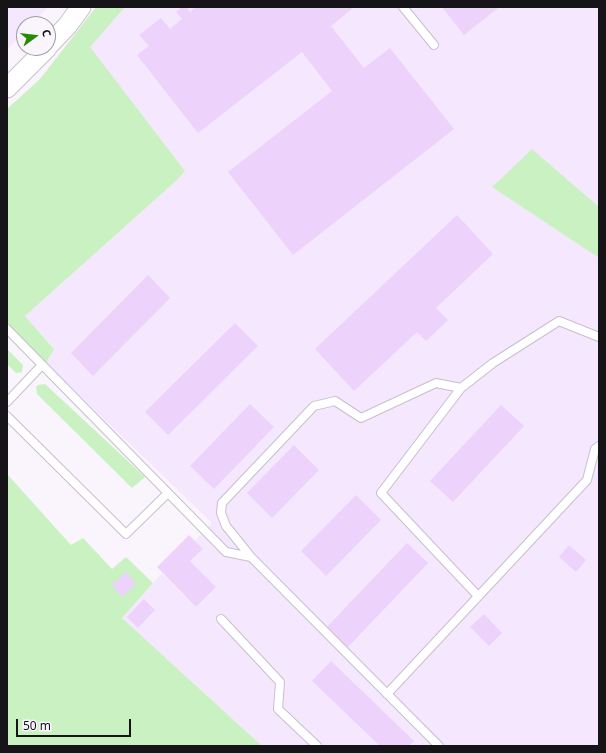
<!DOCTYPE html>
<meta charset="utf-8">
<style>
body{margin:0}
#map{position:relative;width:606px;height:753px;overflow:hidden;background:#faf4fd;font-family:"Noto Sans",sans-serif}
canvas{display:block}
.frame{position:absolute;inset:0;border:8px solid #171419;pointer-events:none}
.north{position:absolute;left:16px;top:16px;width:40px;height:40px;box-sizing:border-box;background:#faf4fd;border:1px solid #9f9aa2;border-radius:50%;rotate:75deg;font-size:11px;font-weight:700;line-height:16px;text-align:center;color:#171419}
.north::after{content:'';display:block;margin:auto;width:14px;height:18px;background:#268c06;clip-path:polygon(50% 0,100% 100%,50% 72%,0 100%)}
.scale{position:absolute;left:16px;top:719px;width:115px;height:18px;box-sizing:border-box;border:2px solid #171419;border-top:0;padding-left:5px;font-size:12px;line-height:14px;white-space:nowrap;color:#171419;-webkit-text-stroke:3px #faf4fd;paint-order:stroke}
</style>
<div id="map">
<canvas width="606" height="753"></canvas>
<div class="frame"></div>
<div class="north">С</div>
<div class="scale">50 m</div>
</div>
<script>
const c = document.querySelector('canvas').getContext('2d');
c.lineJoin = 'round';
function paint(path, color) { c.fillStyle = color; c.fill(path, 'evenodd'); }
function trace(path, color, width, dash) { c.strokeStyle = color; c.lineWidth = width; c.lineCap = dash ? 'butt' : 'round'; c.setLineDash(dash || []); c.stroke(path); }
const built = new Path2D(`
 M7,7H48L32,24H24V33L7,50Z
 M125,7H599V207L532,149L492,187L599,258V746H262L122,618L162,573L196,607L216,587L190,561L203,549L195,541L212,523L46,363L54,348L25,316L177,180L185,171L89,47Z`);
const green = new Path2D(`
 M96,7H125L90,47L185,171L177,180L25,316L54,349L46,363L7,323V109L40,79Z
 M532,149L599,207V258L492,187Z
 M7,349L23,365L22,372L16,373L7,364Z
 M45,384L145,477L132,488L37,394L36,387L38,385Z
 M7,474L71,545L83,538L112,569L126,557L153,583L122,618L262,746H7Z`);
const building = new Path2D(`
 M182,7H187L190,12L196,7H351L352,9L331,26L364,68L390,48L454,129L293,255L228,172L332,91L302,52L198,133L137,55L149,46L139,35L161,18L170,29L182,19L176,12Z
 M442,7H499L464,35Z
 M457,215L493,254L436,308L448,320L426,341L417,332L354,391L315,349Z
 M148,275L170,298L93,376L71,353Z
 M235,323L258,346L168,435L145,412Z
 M250,404L274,427L214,489L190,466Z
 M501,405L524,426L453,502L430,481Z
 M294,445L319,470L272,518L247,493Z
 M356,495L381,520L326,576L301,551Z
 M189,535L203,549L190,561L216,587L196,607L157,567Z
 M407,543L428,563L347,648L326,628Z
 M569,545L586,560L576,572L559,557Z
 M126,572L136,584L122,597L112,585Z
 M144,599L155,610L138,628L127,617Z
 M484,614L502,633L489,646L470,627Z
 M331,661L414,741L409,746H380L312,681Z`);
const service = new Path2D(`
 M403,7L434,45
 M7,329L226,552L251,557L439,746
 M7,402L42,365
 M7,416L126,534L168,493
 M251,557L226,526L221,513L222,503L314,406L335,401L361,418L436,383L461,388
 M478,596L381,493L461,388L493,363L559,321L599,337
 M221,619L280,682L278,709L317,746
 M387,694L587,480L595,449L599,446`);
const tertiary = new Path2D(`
 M48,46L67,26L81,7
 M7,88L47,48`);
paint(built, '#f5e7fd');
paint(green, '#c9f1c1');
paint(building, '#edd3fc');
trace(service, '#c8bfce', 10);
trace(tertiary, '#c8bfce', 21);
trace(service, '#fff', 8);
trace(tertiary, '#fff', 19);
</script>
